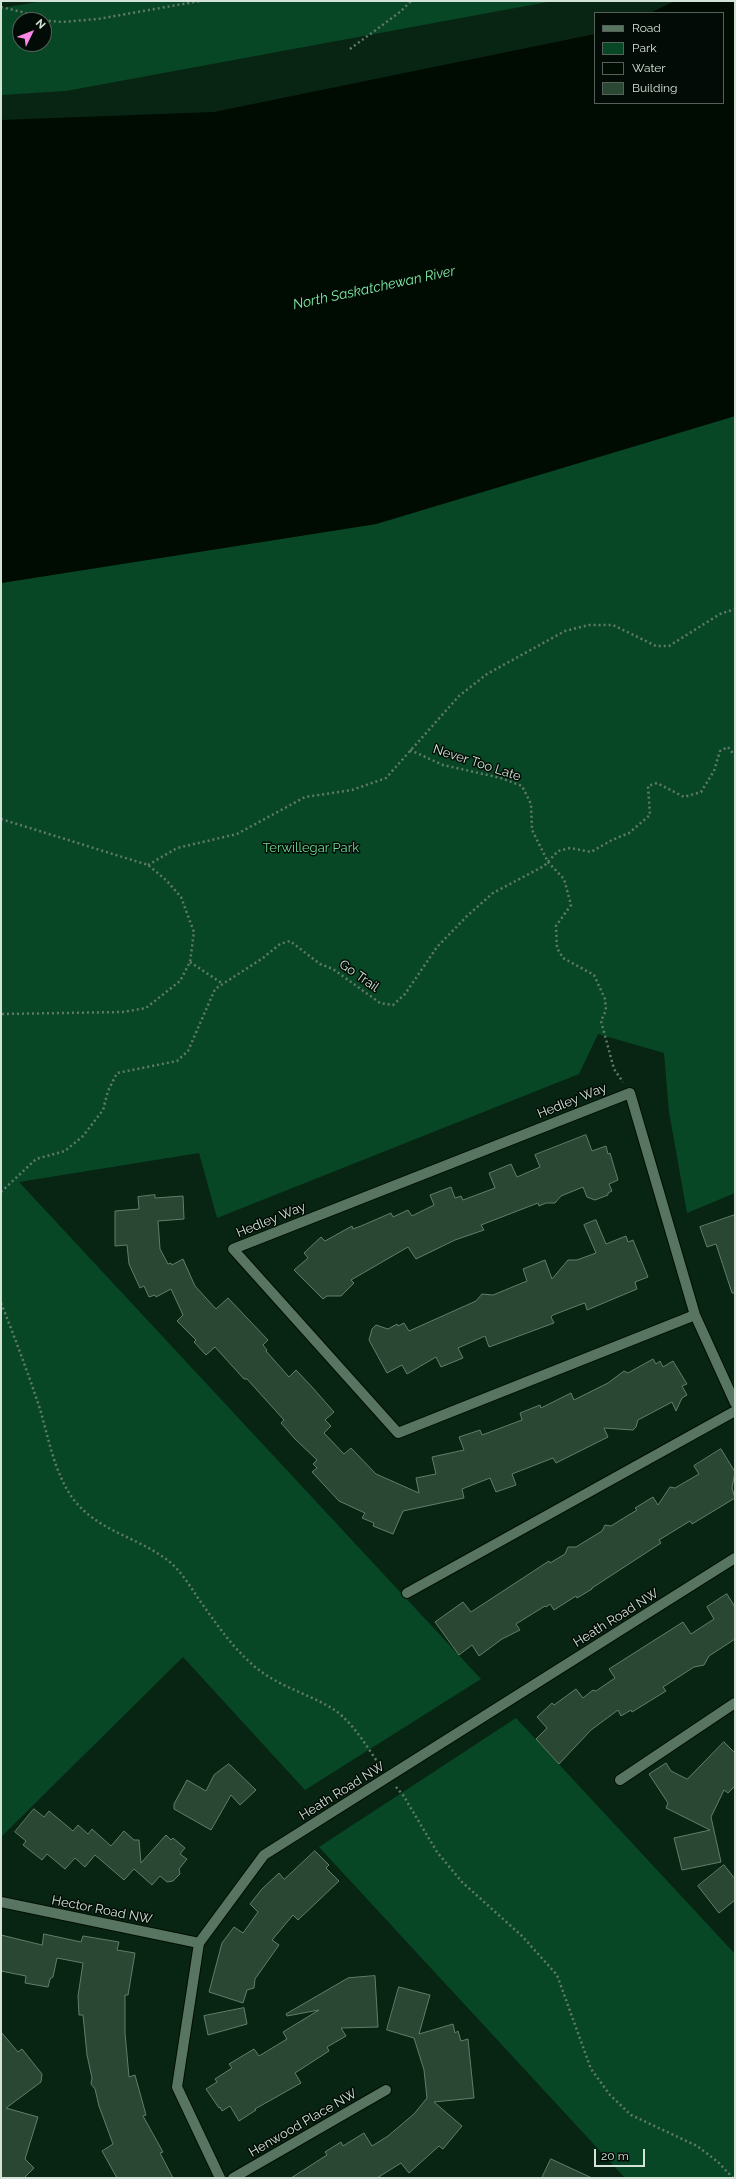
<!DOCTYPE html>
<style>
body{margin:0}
#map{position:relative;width:736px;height:2179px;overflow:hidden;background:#082513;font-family:Raleway,sans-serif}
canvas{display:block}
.frame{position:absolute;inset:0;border:2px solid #d3e3d7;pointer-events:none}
.legend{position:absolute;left:594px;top:12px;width:130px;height:92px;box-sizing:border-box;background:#020b05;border:1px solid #566159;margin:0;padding:5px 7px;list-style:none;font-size:12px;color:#d3e3d7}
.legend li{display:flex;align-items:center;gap:8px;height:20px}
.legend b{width:20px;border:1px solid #566159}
.north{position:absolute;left:12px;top:12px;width:40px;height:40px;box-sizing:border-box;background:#020b05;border:1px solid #566159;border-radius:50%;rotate:47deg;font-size:11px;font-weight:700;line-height:16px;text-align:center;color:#d3e3d7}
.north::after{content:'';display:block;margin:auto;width:14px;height:18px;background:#fa87e7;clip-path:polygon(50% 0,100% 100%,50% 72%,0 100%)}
.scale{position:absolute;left:594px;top:2149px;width:51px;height:18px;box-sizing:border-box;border:2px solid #d3e3d7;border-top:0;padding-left:5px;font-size:12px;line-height:14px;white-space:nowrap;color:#d3e3d7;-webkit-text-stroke:3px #020b05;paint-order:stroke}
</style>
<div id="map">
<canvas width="736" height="2179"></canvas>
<div class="frame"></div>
<ul class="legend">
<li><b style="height:5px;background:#577560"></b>Road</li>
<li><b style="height:11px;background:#074725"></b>Park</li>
<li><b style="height:11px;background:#000b01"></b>Water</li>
<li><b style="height:11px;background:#2a4733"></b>Building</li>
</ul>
<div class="north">N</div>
<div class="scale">20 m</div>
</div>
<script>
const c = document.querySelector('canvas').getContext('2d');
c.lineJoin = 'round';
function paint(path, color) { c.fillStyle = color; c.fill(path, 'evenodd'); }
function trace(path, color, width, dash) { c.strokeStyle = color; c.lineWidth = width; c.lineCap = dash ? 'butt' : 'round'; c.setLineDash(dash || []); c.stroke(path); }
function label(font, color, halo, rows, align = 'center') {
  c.font = font + ' Raleway,sans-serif'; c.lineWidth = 3; c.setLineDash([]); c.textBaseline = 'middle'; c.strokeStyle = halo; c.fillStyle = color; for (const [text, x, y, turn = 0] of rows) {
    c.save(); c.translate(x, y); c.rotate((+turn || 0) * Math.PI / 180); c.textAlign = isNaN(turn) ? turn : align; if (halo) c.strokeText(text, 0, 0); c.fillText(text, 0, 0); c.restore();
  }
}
const green = new Path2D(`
 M44,1H553L66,91L1,95V8ZM20,20H44V44H20Z
 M735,416V1193L687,1213L669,1112L664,1053L598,1034L579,1074L217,1218L199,1153L19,1182L481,1679L305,1790L183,1657L1,1837V583L376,524Z
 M516,1718L735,1954V2178H625L319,1847Z`);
const water = new Path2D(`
 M675,1H735V416L376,524L1,583V120L214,112L595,34V103H723V13H650Z`);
const building = new Path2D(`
 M586,1135L592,1151L606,1146L608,1154L610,1153L618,1180L609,1184L612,1191L608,1193V1195L595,1200L587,1197L583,1187L561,1196L555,1203H546L539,1206L538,1203L481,1225L484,1230L455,1240L416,1259L408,1247L351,1280L354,1283L341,1296H327L323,1299L294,1270L308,1258L304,1253L321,1237L325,1241L352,1226L353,1229L361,1226L391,1213L393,1217L408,1210L412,1216L434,1205L430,1195L451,1187L455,1198L461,1196L463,1200L495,1188L489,1173L511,1164L517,1177L540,1167L535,1155Z
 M155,1195V1198L183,1196L184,1219L158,1221L160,1249L168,1264L171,1263L172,1265L183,1259L195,1286L216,1309L228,1298L268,1340L263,1345L267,1350L266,1351L289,1377L296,1370L312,1387L334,1412L325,1420L331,1426L324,1433L344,1454L351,1448L376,1474L419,1493L416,1478L436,1474L432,1457L464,1450L459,1437L480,1430L482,1435L522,1420L520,1413L540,1405L541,1408L571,1393L574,1400L608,1383L624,1371L628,1373L653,1359L656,1364L660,1361L663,1367L673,1361L687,1384L682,1386L687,1395L682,1398L676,1411L672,1402L638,1420L636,1427L633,1430L604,1428L608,1437L556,1463L553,1458L512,1474L516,1485L496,1492L490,1478L462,1489L464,1498L403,1511L393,1534L373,1526L374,1523L362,1518L365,1513L339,1501L312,1472L317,1468L313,1464L317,1460L295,1439L281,1423L284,1420L247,1379H244L215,1347L206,1355L194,1342L196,1340L177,1321L183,1315L171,1289L156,1297L155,1295L149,1297L144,1286L140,1288L129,1264L127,1245L115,1246V1211L139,1209L138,1197Z
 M735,1215V1293H732L716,1244L707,1247L700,1227Z
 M596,1220L606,1244L626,1236L628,1242L633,1240L648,1277L635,1282L637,1289L587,1310L585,1303L579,1305L553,1315L551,1317L554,1323L489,1347L485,1336L458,1348L463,1358L441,1367L436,1357L407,1374L402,1365L387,1373L369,1340L372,1329L376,1325L388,1329L397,1324L398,1326L404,1323L409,1331L476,1301L482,1294L493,1295L527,1281L523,1269L545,1260L552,1279L568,1260H577L596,1253L584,1225Z
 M721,1449L735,1472L732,1488L735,1498L692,1524L690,1521L659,1540L661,1543L592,1588V1589L577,1598L576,1596L554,1610L550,1604L546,1607L545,1606L516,1624L520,1630L502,1639L479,1656L472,1645L459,1655L435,1622L463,1602L471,1612L549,1561L550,1563L565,1554L568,1547H576L602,1531L605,1525L611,1526L627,1516L637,1510L635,1508L653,1497L658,1505L670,1487L675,1488L699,1474L694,1466Z
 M727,1594L735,1607V1639L709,1656L704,1665L694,1667L663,1687L666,1691L632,1712L631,1710L621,1716L618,1710L591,1730L559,1764L536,1739L547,1728L537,1717L552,1703L554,1705L576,1689L583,1698L593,1690L596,1691L615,1678L609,1669L683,1622L691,1634L714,1619L707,1607Z
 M724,1742L735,1753V1786L728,1793L724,1790L711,1817L721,1862L682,1870L674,1838L710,1830L666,1808L668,1803L649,1774L666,1763L671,1771L687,1779Z
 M229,1764L256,1790L240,1805L231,1795L211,1830L174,1809V1804L187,1780L206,1791L214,1775Z
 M34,1809L44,1817L49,1811L73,1831L78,1825L88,1834L92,1829L111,1846L124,1831L134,1840H139L141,1863L166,1835L171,1840L173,1838L185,1848L180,1854L187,1859L179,1869L180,1874L173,1881L167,1882L160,1876L152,1885L134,1869L124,1880L95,1855L85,1867L75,1858L65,1869L47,1854L42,1860L23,1845L26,1841L15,1832Z
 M315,1851L329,1865L326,1868L339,1881L298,1920L293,1915L272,1940L279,1945L255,1979L254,1988L247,1990L243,2003L209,1992L222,1943L234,1927L243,1933L258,1912L250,1904L262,1889L279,1873L284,1879Z
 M724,1865L735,1879V1900L719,1913L698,1886Z
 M44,1934L81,1942L83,1936L119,1942L117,1950L135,1953L128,1995H125V2033L129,2077L135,2075L146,2115L143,2116L163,2152L160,2153L173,2178H117L102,2151L113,2144L99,2106L95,2089L91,2084L92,2078L87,2055L83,2015H79L78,1996L83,1963L57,1958L53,1977L50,1979L48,1987L25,1983L26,1976L1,1971V1935L42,1945Z
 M375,1976L378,2027L341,2028L346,2036L327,2047L329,2051L295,2073L301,2083L255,2109L256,2110L239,2121L230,2106L222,2111L220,2107L219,2108L206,2089L217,2082L215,2079L232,2068L229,2064L254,2049L259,2056L287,2039L283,2032L319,2010L287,2016L286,2014L348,1978Z
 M399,1987L430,1995L419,2034L453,2024L455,2033L458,2031L461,2041L468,2039L474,2098L434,2102L462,2126L443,2149L439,2146L409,2173L401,2163L377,2178H291L327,2155L325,2152L341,2142L343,2146L364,2133L372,2146L388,2136L414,2114L427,2098L424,2070L414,2038L387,2030Z
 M244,2008L247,2024L208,2035L204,2016Z
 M1,2032L18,2052L22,2049L42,2074L41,2082L6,2108L38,2117L25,2159L34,2168L24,2178H1Z
 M551,2159L592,2178H542Z`);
const path = new Path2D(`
 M1,7L22,12L42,20L62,22L98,19L200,1
 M350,49L400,12L411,1
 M410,750L443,765L501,778L522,786L531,804L532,830L548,862L564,879L571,905L556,926L557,948L563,958L594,975L605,999L606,1010L601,1021L614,1069L623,1082
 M1,819L148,865L166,880L181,897L194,932L190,962L180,981L146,1008L123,1012L1,1014
 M148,865L177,848L237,834L305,797L352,790L386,778L459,696L487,674L565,631L589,625H613L656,646H669L720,614L735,609
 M190,962L223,984
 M1,1192L36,1159L65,1151L83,1136L103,1110L108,1091L117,1073L177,1061L188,1051L215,989L263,958L280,944L290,941L320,964L333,969L380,1003L393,1005L405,994L437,947L467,916L493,893L544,866L558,851L570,848L591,852L612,840L629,833L650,815L648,786L657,783L684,797L701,792L714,771L720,751L728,747L735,756
 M1,1303C15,1338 28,1373 40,1409C49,1440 55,1475 74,1500C100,1533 140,1537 171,1563C182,1573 190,1586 198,1598C215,1622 231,1646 254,1666C276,1685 303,1692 328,1706C351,1718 366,1746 381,1767
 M396,1787L403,1795L437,1852L462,1882L522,1936L557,1975L591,2069L610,2095L631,2115L697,2146L718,2162L733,2178`);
const lane = new Path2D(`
 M407,1593L735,1411
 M620,1780L735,1703`);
const street = new Path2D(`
 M695,1315L398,1433L233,1249L630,1093L695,1315L735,1403
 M1,1902L199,1943
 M233,2178L386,2090`);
const secondary = new Path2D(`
 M220,2178L177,2087L199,1943L264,1855L735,1558`);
const streetNames = [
 ["Never Too Late",477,763,18],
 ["Go Trail",359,976,35],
 ["Hedley Way",572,1101,-22],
 ["Hedley Way",271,1220,-22],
 ["Heath Road NW",616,1618,-32],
 ["Heath Road NW",342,1791,-32],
 ["Hector Road NW",102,1910,11],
 ["Henwood Place NW",303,2123,-30]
];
const parkNames = [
 ["Terwillegar Park",311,848]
];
const waterNames = [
 ["North Saskatchewan River",374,288,-12]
];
paint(green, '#074725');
paint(water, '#000b01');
paint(building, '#2a4733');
trace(building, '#607e68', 1);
trace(lane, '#000d02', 12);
trace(street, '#000d02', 12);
trace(secondary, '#000d02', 12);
trace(path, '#627a6a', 2.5, [2, 3]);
trace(lane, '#577560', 10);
trace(street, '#577560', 10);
trace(secondary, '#577560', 10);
label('13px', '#d3e3d7', '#020b05', streetNames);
label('13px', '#6dda94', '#020b05', parkNames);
label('italic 14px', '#7feca5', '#020b05', waterNames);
</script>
